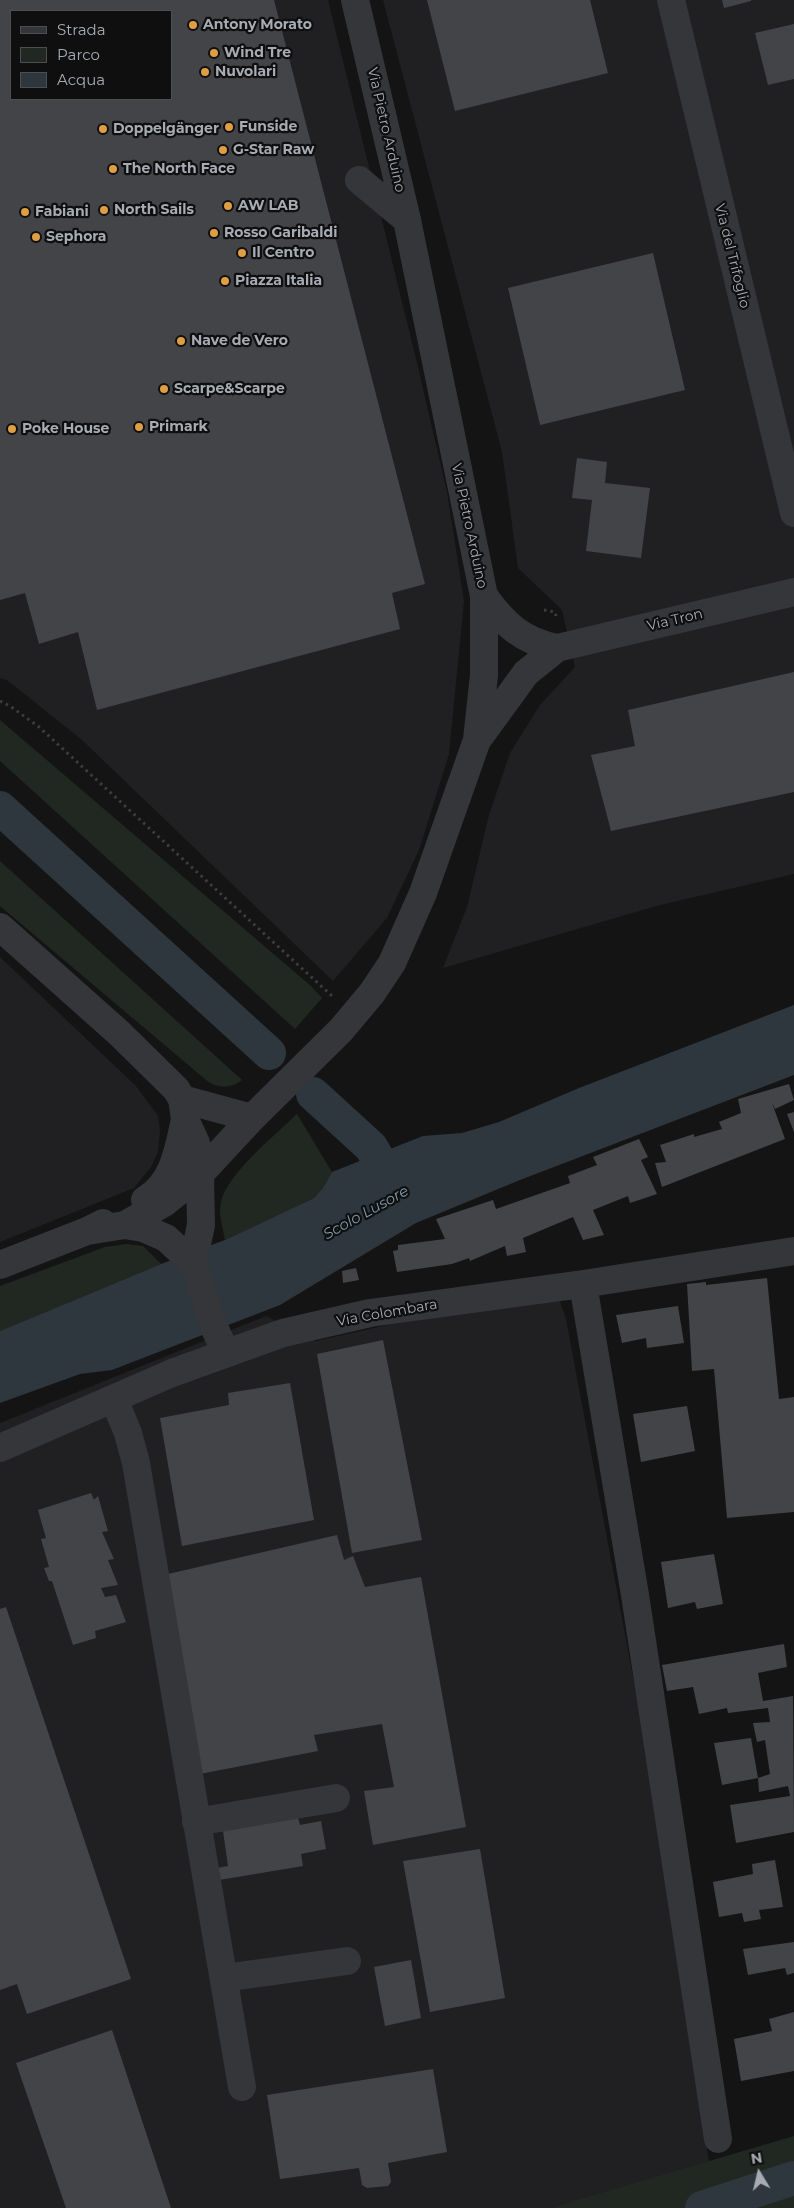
<!DOCTYPE html>
<meta charset="utf-8">
<style>
body{margin:0}
#map{position:relative;width:794px;height:2208px;overflow:hidden;background:#141415;font-family:Montserrat,sans-serif}
canvas{display:block}
.legend{position:absolute;left:10px;top:10px;width:162px;height:90px;box-sizing:border-box;background:#0f0f10;border:1px solid #4c4e52;margin:0;padding:6px 9px;list-style:none;font-size:15px;color:#a7acb4}
.legend li{display:flex;align-items:center;gap:10px;height:25px}
.legend b{width:25px;border:1px solid #4c4e52}
.north{position:absolute;left:734px;top:2148px;width:50px;height:50px;-webkit-text-stroke:4px #0f0f10;paint-order:stroke;rotate:351deg;font-size:14px;font-weight:700;line-height:20px;text-align:center;color:#a7acb4}
.north::after{content:'';display:block;margin:auto;width:18px;height:22px;background:#a7acb4;clip-path:polygon(50% 0,100% 100%,50% 72%,0 100%)}
</style>
<div id="map">
<canvas width="794" height="2208"></canvas>
<ul class="legend">
<li><b style="height:6px;background:#35363a"></b>Strada</li>
<li><b style="height:14px;background:#202821"></b>Parco</li>
<li><b style="height:14px;background:#2e373d"></b>Acqua</li>
</ul>
<div class="north">N</div>
</div>
<script>
const c = document.querySelector('canvas').getContext('2d');
c.lineJoin = 'round';
function paint(path, color) { c.fillStyle = color; c.fill(path, 'evenodd'); }
function trace(path, color, width, dash) { c.strokeStyle = color; c.lineWidth = width; c.lineCap = dash ? 'butt' : 'round'; c.setLineDash(dash || []); c.stroke(path); }
function label(font, color, halo, rows, align = 'center') {
  c.font = font + ' Montserrat,sans-serif'; c.lineWidth = 4.5; c.setLineDash([]); c.textBaseline = 'middle'; c.strokeStyle = halo; c.fillStyle = color; for (const [text, x, y, turn = 0] of rows) {
    c.save(); c.translate(x, y); c.rotate((+turn || 0) * Math.PI / 180); c.textAlign = isNaN(turn) ? turn : align; if (halo) c.strokeText(text, 0, 0); c.fillText(text, 0, 0); c.restore();
  }
}
const built = new Path2D(`
 M0,0H328L417,363L447,492L464,601L449,754L419,850L387,918L333,981L82,740L7,680L0,678ZM11,11H171V99H11Z
 M383,0H794V874L660,905L443,968L467,907L489,815L510,753L540,705L575,667L562,610L518,568L502,452Z
 M0,957L136,1086L158,1116L160,1130L158,1152L151,1167L134,1188L0,1242Z
 M559,1298L566,1319L645,1741L709,2162L552,2208H0V1423L266,1316L316,1341L392,1324Z`);
const green = new Path2D(`
 M0,720L311,986L322,998L295,1029L0,761Z
 M0,861L242,1080C231,1089 218,1089 206,1080L0,906Z
 M297,1114L332,1172L323,1188L314,1198L225,1240C223,1228 218,1214 221,1202C227,1174 276,1134 297,1114Z
 M127,1244L143,1246L161,1264L0,1331V1286L105,1247Z
 M794,2136V2208H552L577,2200Z`);
const water = new Path2D(`
 M794,1005V1075L520,1180L416,1223L280,1305L112,1370L80,1374L0,1403V1331L161,1264L225,1240L314,1198L323,1188L332,1172L423,1136L462,1133L499,1122L579,1088Z`);
const canal = new Path2D(`
 M0,808L269,1053
 M313,1094L371,1147L398,1193
 M702,2208L794,2178`);
const building = new Path2D(`
 M0,0H274L425,584L392,593L400,629L97,710L78,632L39,644L25,593L0,600ZM11,11H171V99H11Z
 M427,0H590L608,73L455,111Z
 M722,0H751V1L724,8Z
 M794,24V79L768,85L755,33Z
 M653,253L685,390L540,425L508,288Z
 M577,458L607,462L605,483L650,488L641,558L586,551L592,500L572,498Z
 M794,672V792L611,831L591,755L635,746L628,710Z
 M789,1084L794,1100L775,1109L772,1103L785,1139L662,1187L655,1163L666,1162L660,1145L694,1134V1137L722,1129L719,1122L741,1113L738,1099Z
 M794,1112V1132L787,1114Z
 M639,1139L648,1157L641,1160L657,1194L630,1203L628,1196L593,1210L604,1235L583,1240L573,1217L523,1238L526,1252L507,1256L505,1246L470,1261L469,1258L452,1264L397,1272L393,1251L398,1250V1245L445,1239L436,1219L493,1200L496,1209L570,1183L568,1176L597,1165L593,1157Z
 M356,1268L359,1280L343,1283L342,1271Z
 M767,1278L779,1399L794,1397V1512L727,1518L714,1369L692,1371L687,1284L706,1282V1285Z
 M678,1306L684,1343L647,1348L646,1338L622,1343L616,1315Z
 M383,1340L422,1540L352,1553L317,1354Z
 M290,1383L314,1520L182,1546L160,1418L229,1405L228,1393Z
 M687,1406L695,1451L641,1462L633,1414Z
 M91,1493L94,1500L98,1496L108,1531L102,1532L114,1559L108,1560L118,1585L101,1588L105,1597L116,1595L126,1622L95,1631L96,1638L73,1645L52,1581H49L44,1568L49,1567L41,1539L46,1538L38,1510Z
 M337,1535L344,1560L353,1556L365,1587L421,1577L466,1827L373,1845L364,1791L394,1787L382,1724L314,1735L318,1751L200,1774L168,1574Z
 M714,1554L723,1604L697,1609L695,1602L668,1608L661,1562Z
 M6,1607L131,1979L27,2014L17,1984L0,1990V1609Z
 M784,1644L787,1667L758,1673L763,1701L793,1696L794,1832L736,1843L730,1805L790,1796L788,1786L759,1792L758,1778L770,1774L765,1740L757,1742L753,1723L770,1722L768,1708L728,1713L727,1708L699,1714L693,1687L667,1691L662,1665Z
 M751,1738L758,1778L722,1785L714,1743Z
 M298,1818L300,1825L321,1821L326,1849L301,1854L303,1866L219,1880L217,1868L228,1866L223,1831Z
 M480,1849L505,1998L430,2012L403,1861Z
 M775,1860L783,1907L759,1910L761,1919L744,1922L742,1913L719,1917L713,1882L753,1874L752,1864Z
 M794,1942V1973L787,1975L785,1968L748,1975L743,1949Z
 M411,1960L421,2018L385,2026L374,1967Z
 M794,2012V2071L741,2081L734,2039L772,2031L769,2019Z
 M112,2030L171,2208H66L16,2063Z
 M433,2069L447,2152L388,2163L391,2182L388,2186L367,2188L362,2185L359,2168L280,2179L267,2095Z`);
const path = new Path2D(`
 M544,610L555,612L556,616
 M0,701L10,706L39,727L332,996`);
const minor = new Path2D(`
 M671,0L794,513
 M359,180L407,220
 M484,596C504,624 522,641 557,648L794,592
 M478,739L526,673L557,648
 M0,927L119,1033L176,1089L182,1099L185,1119L196,1143L200,1174L201,1225L193,1263
 M182,1099L252,1118
 M145,1200C174,1182 178,1151 185,1119
 M125,1225L143,1228L166,1238L193,1263L214,1327L226,1353
 M87,1231L125,1225L164,1203L200,1174L252,1118L341,1030L372,993L392,963L423,893L477,740L484,675V596L407,220L355,0
 M0,1265L87,1231L103,1223
 M583,1284L635,1595L718,2139
 M114,1399L128,1433L136,1463L242,2087
 M0,1448L172,1373L283,1333L370,1313L583,1284L794,1251
 M196,1822L336,1798
 M224,1978L347,1961`);
const markers = [
 [193,25,5,"#df9e42"],
 [214,53,5,"#df9e42"],
 [205,72,5,"#df9e42"],
 [229,127,5,"#df9e42"],
 [103,129,5,"#df9e42"],
 [223,150,5,"#df9e42"],
 [113,169,5,"#df9e42"],
 [228,206,5,"#df9e42"],
 [104,210,5,"#df9e42"],
 [25,212,5,"#df9e42"],
 [214,233,5,"#df9e42"],
 [36,237,5,"#df9e42"],
 [242,253,5,"#df9e42"],
 [225,281,5,"#df9e42"],
 [181,341,5,"#df9e42"],
 [164,389,5,"#df9e42"],
 [139,427,5,"#df9e42"],
 [12,429,5,"#df9e42"]
];
const poiNames = [
 ["Antony Morato",203,25],
 ["Wind Tre",224,53],
 ["Nuvolari",215,72],
 ["Funside",239,127],
 ["Doppelgänger",113,129],
 ["G-Star Raw",233,150],
 ["The North Face",123,169],
 ["AW LAB",238,206],
 ["North Sails",114,210],
 ["Fabiani",35,212],
 ["Rosso Garibaldi",224,233],
 ["Sephora",46,237],
 ["Il Centro",252,253],
 ["Piazza Italia",235,281],
 ["Nave de Vero",191,341],
 ["Scarpe&Scarpe",174,389],
 ["Primark",149,427],
 ["Poke House",22,429]
];
const streetNames = [
 ["Via Pietro Arduino",386,130,77],
 ["Via del Trifoglio",732,256,76],
 ["Via Pietro Arduino",469,526,78],
 ["Via Tron",675,620,-13],
 ["Via Colombara",387,1313,-10]
];
const waterNames = [
 ["Scolo Lusore",366,1213,-29]
];
paint(built, '#202022');
paint(green, '#202821');
paint(water, '#2e373d');
trace(canal, '#2e373d', 34);
paint(building, '#434448');
trace(path, '#3b3d41', 3, [2.5, 4]);
trace(minor, '#35363a', 28);
for (const [x, y, r, color] of markers) { const dot = new Path2D(); dot.arc(x, y, r, 0, 2 * Math.PI); c.fillStyle = color; c.fill(dot); trace(dot, '#0f0f10', 2); }
label('bold 14px', '#a7acb4', '#0f0f10', poiNames, 'left');
label('14px', '#a7acb4', '#0f0f10', streetNames);
label('italic 15px', '#819bac', '#0f0f10', waterNames);
</script>
